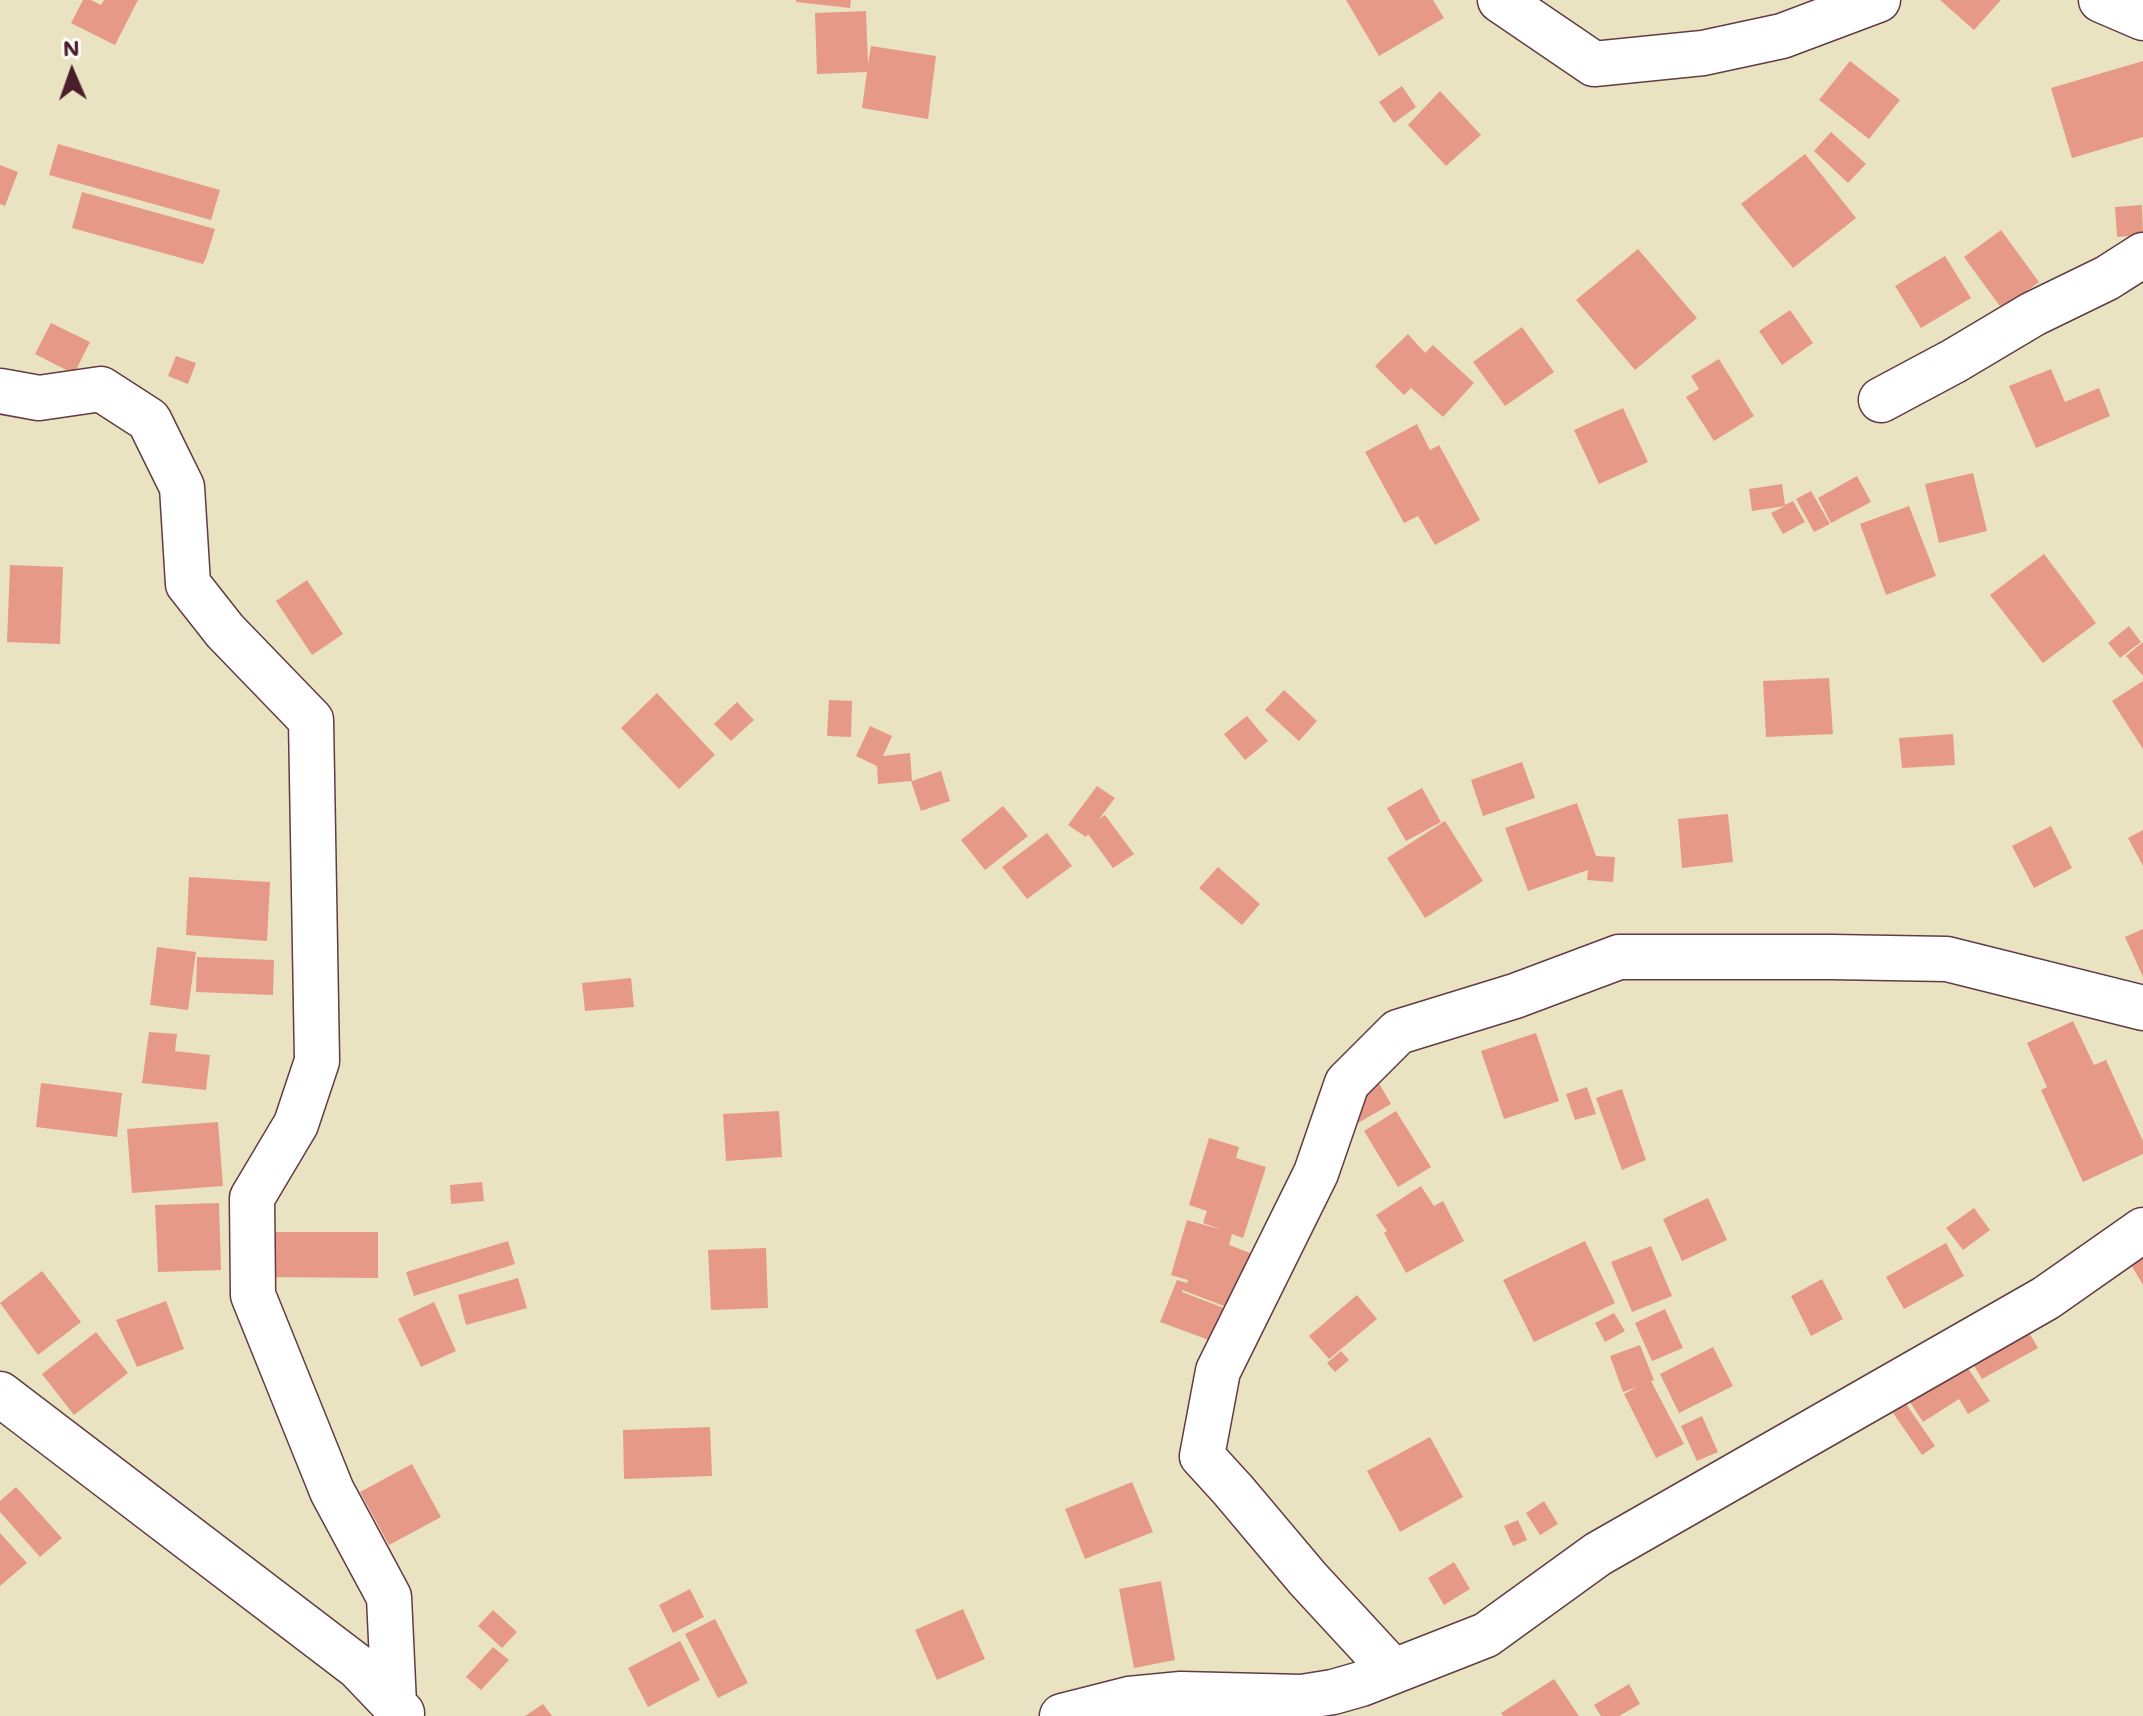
<!DOCTYPE html>
<style>
body{margin:0}
#map{position:relative;width:2143px;height:1716px;overflow:hidden;background:#e9e3c2;font-family:Mali,sans-serif}
canvas{display:block}
.north{position:absolute;left:32px;top:32px;width:80px;height:80px;-webkit-text-stroke:6px #fdfcf7;paint-order:stroke;rotate:358deg;font-size:22px;font-weight:700;line-height:32px;text-align:center;color:#4a1f2b}
.north::after{content:'';display:block;margin:auto;width:28px;height:36px;background:#4a1f2b;clip-path:polygon(50% 0,100% 100%,50% 72%,0 100%)}
</style>
<div id="map">
<canvas width="2143" height="1716"></canvas>
<div class="north">N</div>
</div>
<script>
const c = document.querySelector('canvas').getContext('2d');
c.lineJoin = 'round';
function paint(path, color) { c.fillStyle = color; c.fill(path, 'evenodd'); }
function trace(path, color, width, dash) { c.strokeStyle = color; c.lineWidth = width; c.lineCap = dash ? 'butt' : 'round'; c.setLineDash(dash || []); c.stroke(path); }
const building = new Path2D(`
 M83,0H91L101,5L104,0H138L115,45L71,23Z
 M796,0H851L850,8L796,2Z
 M1346,0H1433L1444,18L1379,56Z
 M1940,0H2001L1974,30Z
 M866,11L868,64L871,46L936,56L928,119L862,108L867,72L817,74L815,13Z
 M1850,61L1900,100L1869,139L1819,100Z
 M2143,61V137L2072,158L2051,88Z
 M1402,86L1416,107L1394,123L1379,102Z
 M1440,91L1481,135L1446,166L1408,125Z
 M1831,132L1866,164L1848,183L1814,151Z
 M58,144L220,190L211,220L49,175Z
 M1805,154L1856,218L1793,268L1741,204Z
 M0,165L18,172L5,206L0,204Z
 M82,192L215,229L206,258L203,264L72,228Z
 M2142,205L2143,235L2117,237L2115,207Z
 M2001,230L2039,282L2002,309L1964,257Z
 M1638,249L1697,318L1635,370L1576,300Z
 M1945,256L1971,298L1921,328L1895,286Z
 M1790,310L1813,343L1782,365L1759,331Z
 M51,323L90,342L74,374L35,354Z
 M1522,327L1554,372L1505,406L1473,362Z
 M1408,334L1425,353L1433,345L1474,383L1443,417L1411,388L1404,395L1375,366Z
 M176,356L196,363L188,384L168,376Z
 M1719,359L1754,416L1714,441L1686,397L1699,389L1691,376Z
 M2051,369L2065,402L2099,388L2110,416L2036,448L2009,386Z
 M1623,408L1648,462L1599,484L1574,430Z
 M1417,424L1430,450L1439,445L1480,520L1435,545L1418,516L1404,523L1365,452Z
 M1973,473L1987,531L1939,543L1925,484Z
 M1857,476L1871,502L1831,523L1818,498Z
 M1782,484L1785,505L1793,501L1805,522L1783,534L1771,513L1785,506L1752,511L1749,489Z
 M1811,491L1830,524L1814,532L1796,499Z
 M1909,506L1936,576L1886,595L1860,524Z
 M2044,554L2096,623L2043,663L1990,595Z
 M10,565L63,567L60,644L7,642Z
 M307,580L343,634L312,655L276,601Z
 M2129,626L2141,642L2120,658L2108,643Z
 M2143,642V676L2126,656Z
 M1829,678L1833,734L1766,737L1763,681Z
 M2143,681V749L2112,701Z
 M1284,690L1317,721L1299,741L1265,710Z
 M657,693L715,755L679,789L621,728Z
 M829,700L852,701L851,737L827,736Z
 M737,702L754,720L731,741L714,724Z
 M1247,716L1268,741L1245,760L1224,734Z
 M870,726L892,736L883,756L910,753L912,781L941,771L950,801L921,811L911,781L878,784L877,766L856,756Z
 M1953,734L1955,765L1902,768L1899,738Z
 M1522,762L1535,798L1483,816L1471,780Z
 M1097,786L1115,798L1099,819L1105,815L1134,854L1113,868L1088,834L1086,837L1068,825Z
 M1422,788L1441,822L1406,841L1387,808Z
 M1577,803L1596,856L1615,857L1613,882L1587,880L1588,870L1528,891L1505,828Z
 M1003,806L1028,836L985,870L961,840Z
 M1728,814L1733,862L1682,868L1678,819Z
 M1445,821L1483,881L1425,918L1387,858Z
 M2051,826L2072,868L2034,888L2012,846Z
 M2143,830V866L2128,838Z
 M1047,833L1072,866L1027,899L1002,867Z
 M1218,867L1260,904L1242,925L1199,888Z
 M189,877L270,882L267,941L186,935Z
 M2143,929V977L2125,937Z
 M157,947L196,952L188,1010L150,1005Z
 M197,957L274,960L273,995L196,992Z
 M631,978L634,1007L585,1011L582,983Z
 M2073,1021L2094,1065L2106,1060L2143,1141V1154L2083,1182L2041,1090L2047,1087L2027,1043Z
 M149,1032L177,1034L175,1051L210,1055L206,1090L142,1083Z
 M1536,1033L1559,1101L1504,1119L1481,1051Z
 M1377,1080L1391,1104L1358,1123L1344,1100Z
 M41,1083L122,1093L117,1137L36,1127Z
 M1587,1087L1596,1114L1575,1120L1566,1094Z
 M1622,1089L1646,1160L1622,1170L1596,1098Z
 M779,1111L782,1157L726,1161L723,1114Z
 M1396,1111L1431,1167L1398,1187L1364,1131Z
 M218,1122L223,1186L132,1193L127,1129Z
 M1209,1138L1239,1147L1236,1158L1266,1167L1243,1238L1232,1234L1229,1245L1261,1257L1240,1312L1182,1290V1292L1229,1310L1217,1343L1160,1322L1177,1280L1187,1283L1188,1280L1171,1275L1187,1220L1222,1230L1203,1223L1207,1211L1189,1205Z
 M482,1182L484,1201L451,1204L450,1185Z
 M1421,1186L1434,1206L1443,1201L1464,1241L1406,1273L1384,1233L1387,1231L1376,1215Z
 M1708,1198L1727,1240L1682,1261L1663,1219Z
 M219,1203L221,1270L158,1272L155,1205Z
 M1974,1208L1990,1230L1963,1250L1946,1228Z
 M262,1232H378V1278L262,1277Z
 M508,1241L515,1264L414,1296L406,1272Z
 M1585,1241L1615,1303L1534,1342L1503,1280Z
 M1946,1243L1964,1276L1904,1309L1886,1277Z
 M1651,1246L1672,1296L1632,1312L1611,1262Z
 M766,1248L768,1308L711,1310L708,1250Z
 M2143,1249V1285L2127,1258Z
 M42,1271L81,1322L38,1355L0,1303Z
 M518,1278L527,1308L466,1325L458,1295Z
 M1822,1279L1843,1319L1811,1336L1791,1296Z
 M1357,1295L1377,1319L1329,1359L1309,1336Z
 M166,1301L184,1349L137,1367L116,1320Z
 M434,1302L456,1351L421,1367L398,1319Z
 M1665,1309L1683,1348L1652,1361L1635,1323Z
 M1614,1313L1625,1331L1605,1342L1595,1323Z
 M2023,1322L2038,1348L1982,1379L1967,1354Z
 M96,1332L128,1373L74,1415L42,1374Z
 M1640,1345L1654,1380L1651,1381L1684,1444L1656,1458L1624,1394L1637,1387L1623,1392L1610,1356Z
 M1713,1347L1733,1386L1679,1413L1660,1374Z
 M1341,1351L1349,1360L1335,1372L1327,1363Z
 M1960,1356L1990,1401L1968,1414L1959,1399L1923,1422L1904,1393Z
 M1904,1401L1935,1446L1922,1455L1891,1410Z
 M1702,1416L1718,1452L1697,1461L1681,1426Z
 M710,1427L712,1476L624,1479L623,1430Z
 M1430,1437L1463,1497L1400,1532L1367,1471Z
 M412,1464L441,1517L389,1545L360,1492Z
 M1132,1482L1153,1532L1085,1559L1065,1509Z
 M16,1487L62,1538L40,1557L0,1512V1501Z
 M1544,1501L1558,1524L1540,1535L1526,1513Z
 M1518,1520L1527,1540L1513,1546L1504,1526Z
 M0,1533L27,1563L0,1586Z
 M1454,1562L1470,1589L1444,1605L1428,1578Z
 M1161,1581L1175,1660L1134,1668L1119,1589Z
 M690,1589L704,1617L673,1633L659,1605Z
 M963,1609L985,1659L937,1680L915,1630Z
 M493,1610L517,1632L502,1648L478,1626Z
 M715,1619L748,1683L718,1698L685,1634Z
 M680,1641L700,1680L648,1707L628,1668Z
 M493,1647L509,1660L481,1690L466,1677Z
 M1554,1679L1579,1716H1503L1501,1713Z
 M1629,1684L1640,1704L1619,1716H1601L1594,1705Z
 M543,1704L552,1716H525Z`);
const minor = new Path2D(`
 M1500,0L1594,64L1703,53L1782,36L1878,0
 M2101,0L2143,18
 M0,391L39,398L101,389L149,420L182,487L188,584L225,631L311,720L317,1061L296,1124L252,1198L253,1295L332,1491L389,1597L394,1704
 M1881,400L1954,361L2033,314L2107,278L2143,255
 M0,1394L358,1667L402,1713
 M1393,1671L1308,1579L1233,1490L1202,1456L1218,1371L1316,1173L1347,1083L1398,1032L1515,996L1619,957H1832L1947,959L2143,1008
 M1062,1716L1129,1699L1181,1694L1302,1697L1333,1692L1361,1684L1486,1635L1598,1554L2046,1298L2143,1230`);
paint(building, '#e79988');
trace(minor, '#623c42', 47);
trace(minor, '#fff', 44);
</script>
